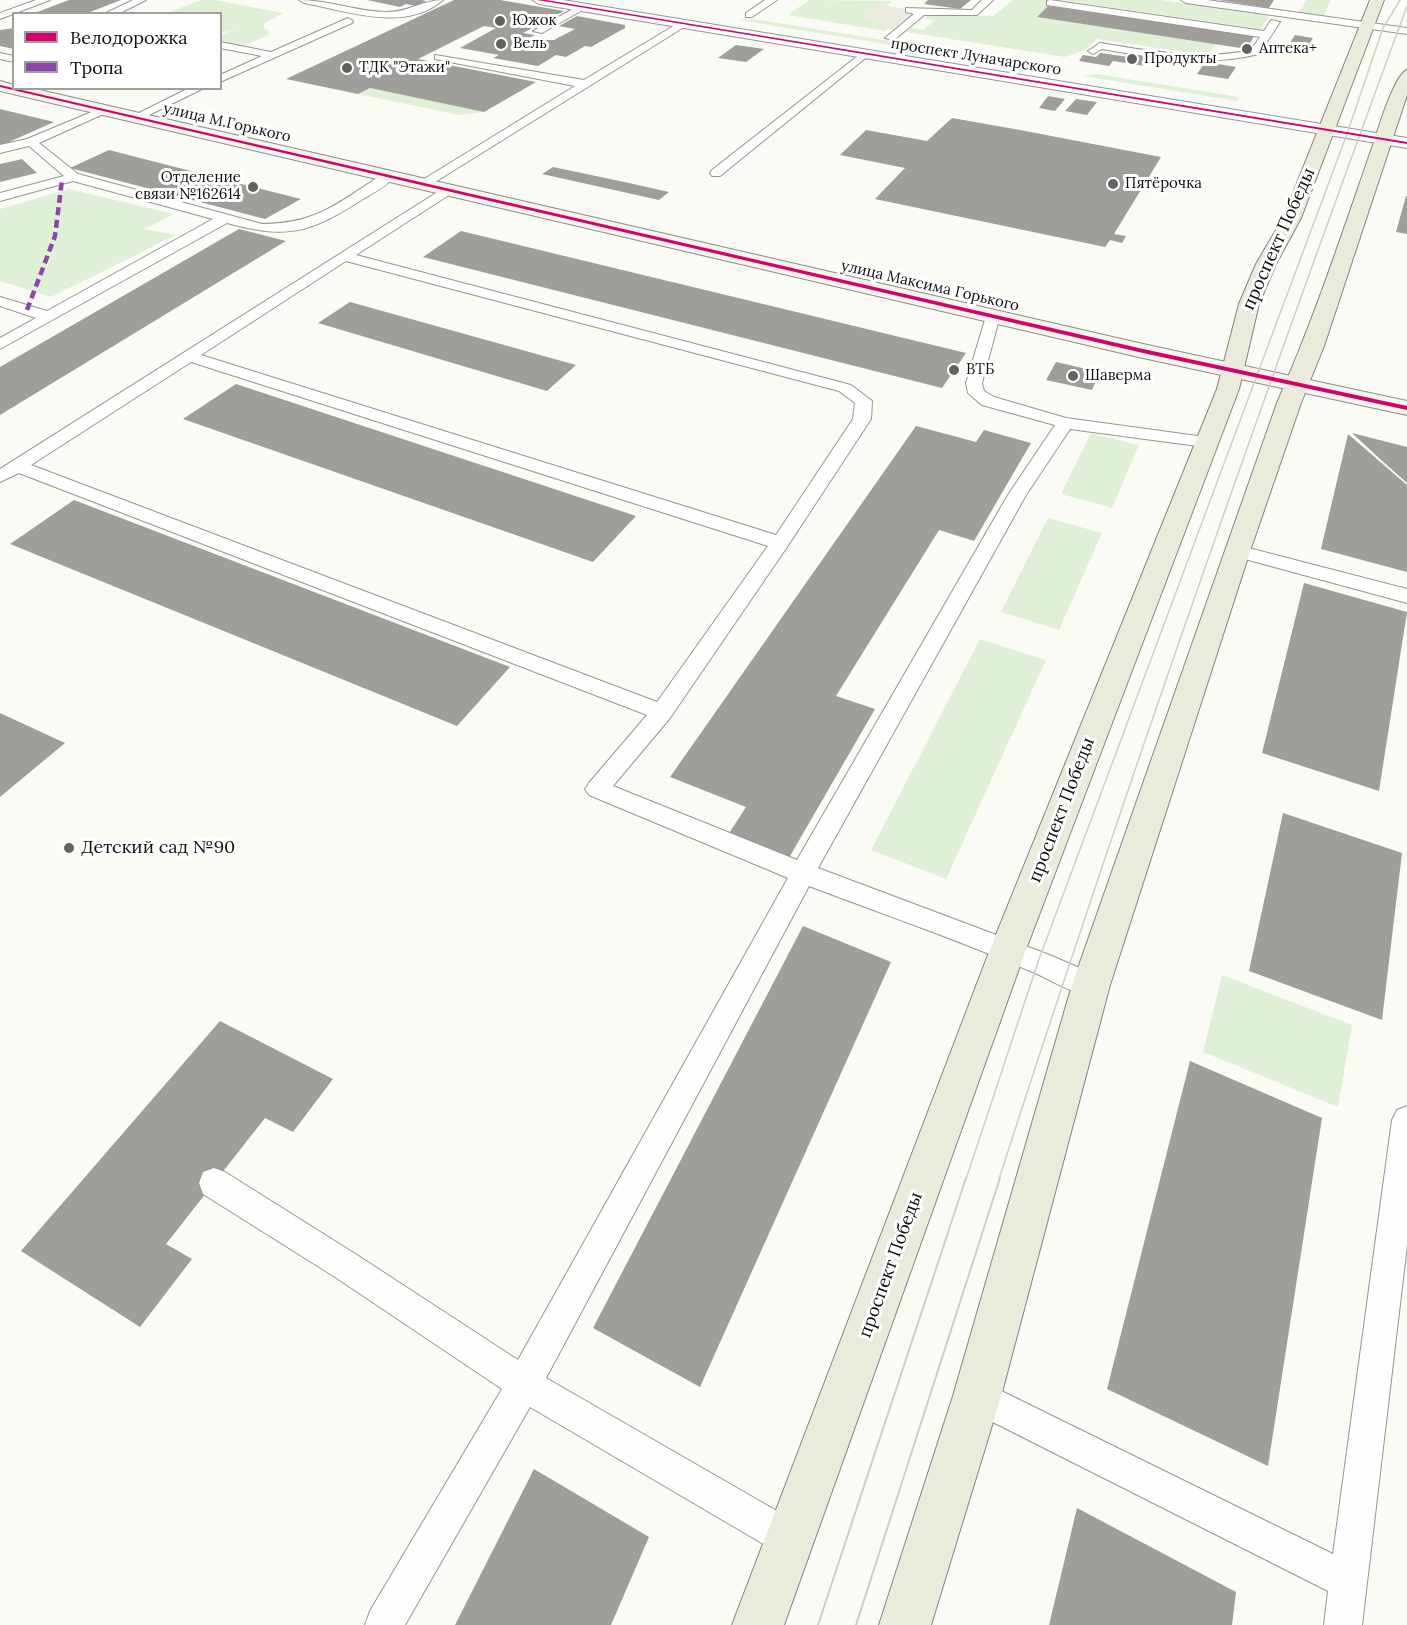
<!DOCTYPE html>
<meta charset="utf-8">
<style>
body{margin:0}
#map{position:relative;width:1407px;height:1625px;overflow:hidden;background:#fbfbf5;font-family:Lora,serif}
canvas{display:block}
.legend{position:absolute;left:12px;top:12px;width:210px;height:78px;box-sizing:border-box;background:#fff;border:2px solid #9f9f9f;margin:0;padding:8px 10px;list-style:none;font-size:18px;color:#0f0f0f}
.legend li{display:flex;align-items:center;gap:12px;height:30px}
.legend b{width:30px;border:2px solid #9f9f9f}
</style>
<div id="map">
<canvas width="1407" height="1625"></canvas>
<ul class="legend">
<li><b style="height:8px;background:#d6006c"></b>Велодорожка</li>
<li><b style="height:8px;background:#8e44ad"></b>Тропа</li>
</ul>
</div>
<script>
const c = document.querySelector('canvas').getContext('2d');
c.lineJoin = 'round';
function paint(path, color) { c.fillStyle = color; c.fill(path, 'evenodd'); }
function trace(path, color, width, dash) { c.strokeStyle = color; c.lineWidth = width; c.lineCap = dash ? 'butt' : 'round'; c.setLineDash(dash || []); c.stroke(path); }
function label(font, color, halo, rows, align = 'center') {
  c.font = font + ' Lora,serif'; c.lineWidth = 6; c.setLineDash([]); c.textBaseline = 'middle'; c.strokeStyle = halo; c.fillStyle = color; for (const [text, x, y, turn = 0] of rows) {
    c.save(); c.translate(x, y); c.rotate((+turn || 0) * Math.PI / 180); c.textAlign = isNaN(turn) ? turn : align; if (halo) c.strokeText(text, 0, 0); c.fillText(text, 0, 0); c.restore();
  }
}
const green = new Path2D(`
 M201,0H214L283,13L265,23L263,27L269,31L268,35L243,46L221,42V35L239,27L221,33L220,14L167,13Z
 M809,0L892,1L886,6L878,4L863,17L889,28L885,31L788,15Z
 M1013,0H1054L1037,17L1218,44L1205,55L1096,39L1087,49L1065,57L906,32L912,28L923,30L934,21L925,18L928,15L993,16Z
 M1062,0H1161L1270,16L1260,29Z
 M1306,0H1331L1323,17L1298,14Z
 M753,19L984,56L990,61L738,20Z
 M1097,74L1239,97L1237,101L1083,76Z
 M370,88L484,112L459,115L358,94Z
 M69,189L174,214L144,229L176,235L51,297L0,281V209Z
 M1091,433L1139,445L1112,508L1061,494Z
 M1048,518L1102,533L1059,630L1001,612Z
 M980,639L1046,660L946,879L871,850Z
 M1222,975L1352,1025L1338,1107L1203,1052Z`);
const plaza = new Path2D(`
 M878,4L922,12L897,32L862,17Z`);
const building = new Path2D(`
 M69,0H121L85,14H32Z
 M367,0H422L426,1L416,6L406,4L400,7Z
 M454,0H500L564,11L523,33L535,35L529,38L540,40H554L575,29L559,26L577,16L625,25V28L591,47L585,46L566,57L556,55L538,66L493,58L499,55L460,48L496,28L484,26L418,59L536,82L484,112L370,88L358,94L286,79Z
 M928,0H971L960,9L924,4Z
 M1218,0H1274L1269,8Z
 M1048,6L1082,11L1254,36L1247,49L1037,17Z
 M14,28V49L0,46V30Z
 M1295,35L1313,38L1309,45L1290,43Z
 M736,45L764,49L746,62L718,58Z
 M1100,53L1129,57L1132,53L1152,56L1145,66L1113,61L1109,66L1079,61L1083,55L1096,57Z
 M1205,62L1236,67L1228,79L1197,74Z
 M1048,96L1065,99L1055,111L1039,108Z
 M1076,99L1097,102L1087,115L1065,111Z
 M0,109L54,122L0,146Z
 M952,118L1020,130L1161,157L1114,234L1126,236L1122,243L1110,240L1105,247L875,199L905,168L840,155L866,130L927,141Z
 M109,150L253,187L301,199L265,219L70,168Z
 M22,159L37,173L0,182V164Z
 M553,167L629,183L669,192L659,200L542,174Z
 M1406,196H1407V234L1396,232Z
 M239,229L286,241L0,415V367Z
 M461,231L966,353L942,388L423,257Z
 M350,302L576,365L547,391L318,323Z
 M1056,362L1100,372L1092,390L1046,380Z
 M236,384L636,516L593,562L183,419Z
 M916,426L976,442L984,430L1031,443L974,541L939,530L836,696L875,709L786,863L726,838L746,807L670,777Z
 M1352,433L1407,447V483L1380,459Z
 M1348,434L1407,485V572L1321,549Z
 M74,500L510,667L457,726L10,544Z
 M1304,583L1407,612L1379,791L1262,753Z
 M0,713L65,743L0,797Z
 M1283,813L1402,853L1382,1020L1249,971Z
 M803,926L891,962L700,1387L593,1328Z
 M220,1021L333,1079L293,1132L265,1118L166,1244L192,1259L140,1327L21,1251Z
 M1190,1061L1322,1118L1268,1466L1107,1389Z
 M534,1469L649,1537L611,1625H455Z
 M1077,1508L1236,1592L1232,1625H1049Z`);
const lane = new Path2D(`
 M36,0H50L0,19V13Z
 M133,0H146L118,14H104Z
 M299,0C329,0 358,12 388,12C408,12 423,0 443,0C405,33 347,11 304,3Z
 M765,0H777L752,17H746V13Z
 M982,0H993L977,15H924L894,40L885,38L914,14L906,12V8L972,10Z
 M1050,0L1264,31L1271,20L1280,22L1259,54C1206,67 1155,58 1102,49L1093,54L1088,51L1100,43C1150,51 1201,61 1251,50L1260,37L1047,5V1Z
 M1181,0H1207L1407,28V34L1186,3Z
 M580,5L588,7L542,33L533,31Z
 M348,18L353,21L352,23L220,82V75L262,56L220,48V42L271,52Z
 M680,22L689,24L427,187L422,188L416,184L575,86L439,60L435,59V55L584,80Z
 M864,51L868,52V56L720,176H712L710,173L712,170Z
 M0,53L14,56V62L0,59Z
 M189,88H204L141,119H133L131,117Z
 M106,106L112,109L110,111L39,143L78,174L262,224C317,224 339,202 383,174L388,173L394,177C386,187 371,194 360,201C308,234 286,239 227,223L0,349V338L36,318L0,306V297L47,311L213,219L73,181L0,201V193L64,176L29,146L0,153V145L27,139Z
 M447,186L452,187L453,190L452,193L356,255L851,385L872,401L871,419L787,547L670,718L613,786L797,860L1008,495L1055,425L982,405L968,393L966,383L987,313H997L1000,316L982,383L984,391L994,397L1066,418L1205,437L1211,438L1214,442L1211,446L1205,447L1070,429L1026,495L818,868L1047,954L1101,977L1105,985L1101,993C1081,1000 1055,982 1037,974C962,941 885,915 809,886L546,1378L803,1526L808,1539L803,1552L790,1557L777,1552L530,1407L405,1625H365L370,1611L502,1389L335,1277L203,1194L199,1183L203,1172L214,1168L225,1172L357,1255L518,1360L788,878L589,795L585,789L589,783L647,715L19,473L0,482V469ZM346,261L839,391L855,403L853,419L776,535L201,355ZM191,362L768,546L657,702L31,465Z
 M1237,545L1407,589V603L1230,555L1227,551L1230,547Z
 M1407,1106V1245L1362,1625H1324L1328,1591L965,1408L960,1396L965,1384L977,1379L1333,1554L1392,1120L1397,1110Z`);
const street = new Path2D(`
 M532,0H563L1407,138V148L539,4Z`);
const secondary = new Path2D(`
 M0,81L14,85V88H31L1143,344L1407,401V415L1143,358L0,91Z`);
const primary = new Path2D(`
 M1370,0H1384L1301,218L1276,264L1259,304L1239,389L1025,952L784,1625H732L989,952L1217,389L1239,304L1256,264L1283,218Z
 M1407,70V95L1324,346L1301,403L1250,551L1110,985L1001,1396L931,1625H879L953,1396L1072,985L1277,403C1315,317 1344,228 1375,139C1379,126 1395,74 1407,70Z`);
const tramFar1 = new Path2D(`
 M966,1179L1038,962L1347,134L1383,28L1400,0
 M999,1179C1126,785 1264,394 1407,6`);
const tram = new Path2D(`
 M818,1625L966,1178
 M856,1625L1000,1178`);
const quiet = new Path2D(`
 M27,310L55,236L62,180`);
const cycleway = new Path2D(`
 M537,0H546L1407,142V144Z
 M0,85L1143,349L1407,406V410L1143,353L0,87Z`);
const markers = [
 [500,21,6,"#626260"],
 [501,44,6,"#626260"],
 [1247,49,6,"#626260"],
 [1132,59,6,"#626260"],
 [347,68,6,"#626260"],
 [1113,184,6,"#626260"],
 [253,187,6,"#626260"],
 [954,370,6,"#626260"],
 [1073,376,6,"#626260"],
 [69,848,6,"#626260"]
];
const farPoinames = [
 ["Южок",512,21],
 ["Вель",513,44],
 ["Аптека+",1259,49],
 ["Продукты",1144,59],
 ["ТДК \"Этажи\"",359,68],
 ["Отделение",241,178,"right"],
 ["связи №162614",241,195,"right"],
 ["Пятёрочка",1125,184],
 ["ВТБ",966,370],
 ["Шаверма",1085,376]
];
const farStreetnames = [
 ["проспект Луначарского",976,57,9],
 ["улица М.Горького",227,123,13],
 ["улица Максима Горького",930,286,13]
];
const streetNames = [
 ["проспект Победы",1279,239,-66],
 ["проспект Победы",1062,810,-69],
 ["проспект Победы",891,1265,-70]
];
const poiNames = [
 ["Детский сад №90",81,848]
];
paint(green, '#e0f0d6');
paint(plaza, '#ebebe0');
paint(building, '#9f9e9a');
trace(lane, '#959593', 2);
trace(street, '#959593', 2);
trace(secondary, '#8c8c89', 2);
trace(primary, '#838380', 2);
paint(lane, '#fefefe');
paint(street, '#fefefe');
paint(secondary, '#f4f5eb');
paint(primary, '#ebebdc');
trace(tramFar1, '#d6cac6', 1.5);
trace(tram, '#d6cac6', 2);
trace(quiet, '#8e44ad', 4.5, [8, 4.5]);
paint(cycleway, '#d6006c');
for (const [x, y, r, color] of markers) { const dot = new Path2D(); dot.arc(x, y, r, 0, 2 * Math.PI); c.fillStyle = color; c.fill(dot); trace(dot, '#fff', 2); }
label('15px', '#0f0f0f', '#fff', farPoinames, 'left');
label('15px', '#0f0f0f', '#fff', farStreetnames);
label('18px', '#0f0f0f', '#fff', streetNames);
label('18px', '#0f0f0f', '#fff', poiNames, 'left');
</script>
